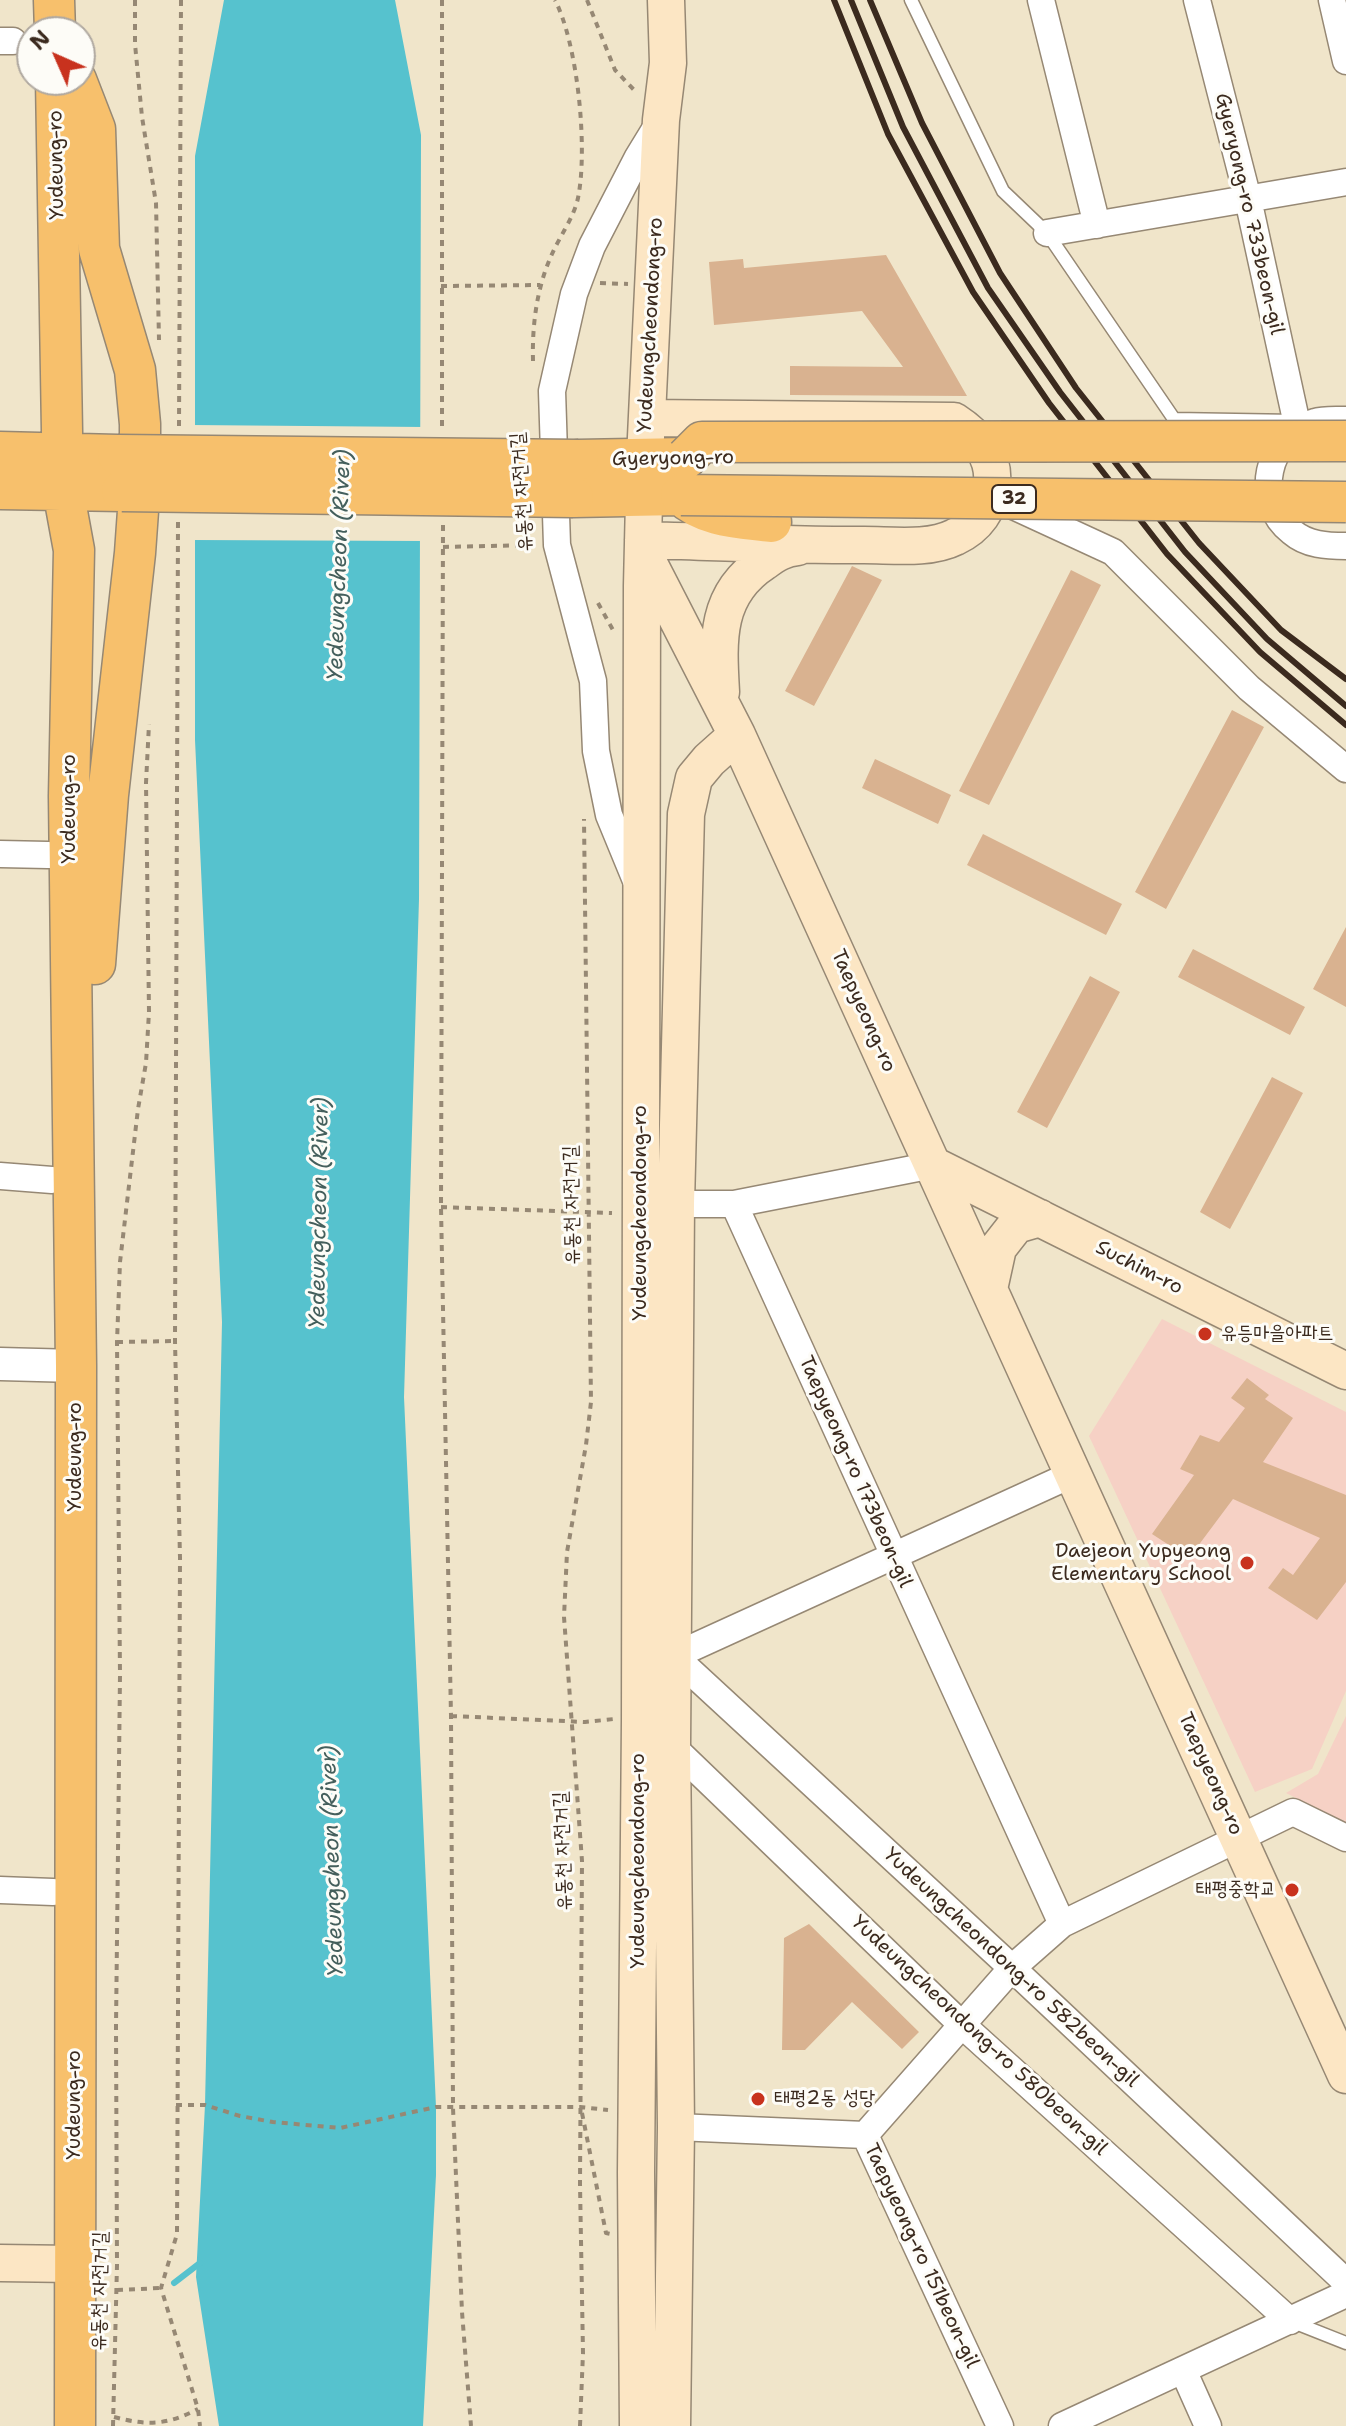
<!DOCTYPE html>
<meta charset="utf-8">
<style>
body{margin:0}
#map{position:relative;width:1346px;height:2426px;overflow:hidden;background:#f0e5ca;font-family:"Shantell Sans",sans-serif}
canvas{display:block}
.north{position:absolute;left:16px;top:16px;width:80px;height:80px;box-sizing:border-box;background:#fdfcf7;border:2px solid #afa8a0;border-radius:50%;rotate:315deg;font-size:22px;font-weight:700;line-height:32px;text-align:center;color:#3b2a1e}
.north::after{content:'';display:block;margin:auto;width:28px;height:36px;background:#c8321e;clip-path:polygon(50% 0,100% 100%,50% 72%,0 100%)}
</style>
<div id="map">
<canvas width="1346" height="2426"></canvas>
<div class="north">N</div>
</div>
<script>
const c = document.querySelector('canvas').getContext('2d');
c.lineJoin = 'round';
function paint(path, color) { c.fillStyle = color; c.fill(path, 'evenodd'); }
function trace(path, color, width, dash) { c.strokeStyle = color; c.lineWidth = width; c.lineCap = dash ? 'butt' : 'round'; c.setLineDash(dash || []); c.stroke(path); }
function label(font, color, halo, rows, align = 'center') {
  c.font = font + ' "Shantell Sans","Poor Story",sans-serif'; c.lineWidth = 6; c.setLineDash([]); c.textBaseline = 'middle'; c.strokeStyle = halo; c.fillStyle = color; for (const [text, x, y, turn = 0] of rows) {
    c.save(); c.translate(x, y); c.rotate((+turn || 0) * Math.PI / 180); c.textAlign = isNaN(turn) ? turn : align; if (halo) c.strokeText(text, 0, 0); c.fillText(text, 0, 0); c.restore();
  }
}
const built = new Path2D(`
 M1162,1319L1346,1412V1691L1312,1769L1255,1792L1089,1436Z
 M1346,1716V1823L1286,1793L1318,1774Z`);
const water = new Path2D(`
 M224,0H395L421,135L419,899L404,1397L436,2107V2175L423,2426H219L196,2277L205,2105L222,1322L195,740V156Z`);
const pier = new Path2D(`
 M191,425L424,427V541L191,540Z`);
const stream = new Path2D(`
 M174,2283L200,2263`);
const building = new Path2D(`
 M886,255L967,396L790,395V366L903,367L862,311L714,325L709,262L743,259L744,268Z
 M852,566L882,580L814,706L785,691Z
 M1071,570L1101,585L989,805L959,791Z
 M1232,710L1264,727L1166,909L1135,892Z
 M875,759L951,795L938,824L862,788Z
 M983,834L1122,904L1106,935L967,865Z
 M1346,927V1007L1313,989Z
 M1193,949L1305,1007L1290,1035L1178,977Z
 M1090,976L1120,992L1047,1128L1017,1112Z
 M1272,1077L1303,1093L1230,1229L1200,1212Z
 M1247,1378L1269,1395L1265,1399L1293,1418L1263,1462L1346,1495V1582L1317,1620L1268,1588L1283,1568L1293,1575L1320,1538L1233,1499L1189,1558L1152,1534L1194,1475L1180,1469L1200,1435L1219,1442L1245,1408L1231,1398Z
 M809,1924L919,2032L902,2049L852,2002L805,2050H782L784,1938Z`);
const path = new Path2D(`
 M135,0V44L142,117L156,203L159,340
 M442,0V428
 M587,0L615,70L636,92
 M600,283L628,284
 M441,286L540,285
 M533,361C532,324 537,287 552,254C560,236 574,217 578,198C588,149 578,45 555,0
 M179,426L181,0
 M178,522L175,1341L180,1558L177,2234L161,2288L198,2409L200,2426
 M443,525L441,1207L451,1716L453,2108L462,2312L471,2426
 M443,547L536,545
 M598,603L613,630
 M441,1207L612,1213
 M117,1342L175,1341
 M451,1716L585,1722L614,1719
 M176,2105H205L240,2116L273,2122L340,2128L436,2107H580L608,2110
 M582,2113L606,2233L611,2234
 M117,2290L161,2288
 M114,2417C148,2426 167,2425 198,2409
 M113,2426L117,2265L116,2027L120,1675L117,1342L120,1262L138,1109L146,1063L149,1012L146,783L149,724
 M580,2426L583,2353L580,2184L582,1861L564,1617L567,1552L586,1445L591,1402L584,819`);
const service = new Path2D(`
 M911,0L1003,191L1047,233L1174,419L1297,421
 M1293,2322L1346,2343`);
const minor = new Path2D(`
 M1041,0L1097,225
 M1197,0L1248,199L1298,429
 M1332,0L1346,61
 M0,41H13
 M1047,233L1346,182
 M1346,420C1336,420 1324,419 1315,422C1266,436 1252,501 1292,532C1307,545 1327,546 1346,546
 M1009,504L1113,552L1249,688L1346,769
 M0,854L48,855
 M637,883L609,815L596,751L593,681L557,545L552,391L574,294L592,246L638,157L660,121
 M0,1176L52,1180
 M661,1204H734L933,1165
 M734,1204L1062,1924
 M1073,1474L674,1656L1012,1968L1346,2282
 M672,1746L961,2024L1290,2321
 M0,1890L53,1892
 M676,2127L865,2135
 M1183,2370L1208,2426
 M1000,2426L865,2135L1012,1968L1062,1924L1293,1812L1346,1838
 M1062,2426L1346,2294`);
const tertiary = new Path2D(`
 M0,1364L76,1366`);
const secondary = new Path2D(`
 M643,540C717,542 791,545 864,545C893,545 929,550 955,537C977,527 990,508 992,485C995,455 977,436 954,421L647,418
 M644,554L737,735L1346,2075
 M721,692C718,640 715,594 764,562C776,553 783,549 798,547
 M933,1165L1346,1371
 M989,1289L998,1248L1016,1225L1040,1218
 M0,2263L74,2264
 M638,2426L636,2172L640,1721L642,586L645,458L661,120L668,63L666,0
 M672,2426L676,2127L672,1746L676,1203L686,814L694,778L709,760L737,735`);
const primary = new Path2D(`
 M54,0L55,32
 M56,80L63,490L74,550L69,796L76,1366L75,2426
 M76,80L95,129L99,249L135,370L140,424V483L135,553L108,795L95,964
 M0,452L118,455
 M578,460L686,458
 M0,489L122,491
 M573,497L681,495C706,518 739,518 771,522`);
const rail = new Path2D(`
 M834,0L888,134L973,292L1049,403L1167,554L1260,652L1346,725
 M851,0L903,127L988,288L1060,392L1185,552L1267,639L1346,706
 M870,0L922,123L1000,273L1076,388L1199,543L1281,630L1346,679`);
const primaryBridge = new Path2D(`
 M118,455L578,460
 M686,458L702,442L1346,441
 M122,491L573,497
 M681,495L1346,502`);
const markers = [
 [1205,1334,8,"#c8321e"],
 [1247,1563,8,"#c8321e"],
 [1292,1890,8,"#c8321e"],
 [758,2099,8,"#c8321e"]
];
const shields = [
 [1014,499,44]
];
const shieldNames = [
 ["32",1014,499]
];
const streetNames = [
 ["Yudeung-ro",57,165,-91],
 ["Gyeryong-ro 733beon-gil",1249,214,77],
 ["Yudeungcheondong-ro",651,325,-87],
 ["Gyeryong-ro",673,459,-1],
 ["유동천 자전거길",522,492,-94],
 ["Yudeung-ro",70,809,-90],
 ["Taepyeong-ro",863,1011,66],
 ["유동천 자전거길",572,1205,-91],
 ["Yudeungcheondong-ro",641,1213,-90],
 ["Suchim-ro",1139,1268,27],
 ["Yudeung-ro",76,1457,-90],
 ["Taepyeong-ro 173beon-gil",855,1472,66],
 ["Taepyeong-ro",1210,1774,66],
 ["유동천 자전거길",563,1851,-92],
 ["Yudeungcheondong-ro",639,1861,-90],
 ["Yudeungcheondong-ro 582beon-gil",1011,1968,43],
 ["Yudeungcheondong-ro 580beon-gil",979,2036,43],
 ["Yudeung-ro",75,2105,-90],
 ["Taepyeong-ro 151beon-gil",921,2256,65],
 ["유동천 자전거길",100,2291,-89]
];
const poiNames = [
 ["유등마을아파트",1221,1334],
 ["Daejeon Yupyeong",1231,1552,"right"],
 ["Elementary School",1231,1575,"right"],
 ["태평중학교",1276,1890,"right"],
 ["태평2동 성당",774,2099]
];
const waterNames = [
 ["Yedeungcheon (River)",340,565,-88],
 ["Yedeungcheon (River)",320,1213,-89],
 ["Yedeungcheon (River)",333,1861,-92]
];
paint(built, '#f6d1c5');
paint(water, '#56c2ce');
paint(pier, '#f0e5ca');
trace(stream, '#56c2ce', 6);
paint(building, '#d9b290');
trace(service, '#968874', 15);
trace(minor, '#968874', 29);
trace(tertiary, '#968874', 35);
trace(secondary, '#968874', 39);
trace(primary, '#968874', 43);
trace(path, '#968874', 4, [6, 6]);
trace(service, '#fff', 12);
trace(minor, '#fff', 26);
trace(tertiary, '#fff', 32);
trace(secondary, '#fce6c4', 36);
trace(primary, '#f7c06c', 40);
trace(rail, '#3b2a1e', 6);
trace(primaryBridge, '#968874', 43, []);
trace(primaryBridge, '#f7c06c', 40);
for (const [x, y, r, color] of markers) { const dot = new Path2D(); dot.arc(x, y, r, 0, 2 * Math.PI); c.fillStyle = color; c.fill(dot); trace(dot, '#fdfcf7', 3); }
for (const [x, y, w] of shields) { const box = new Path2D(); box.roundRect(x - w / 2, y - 14, w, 28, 6); c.fillStyle = '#fdfcf7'; c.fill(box); trace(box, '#3b2a1e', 2); }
label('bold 18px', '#3b2a1e', null, shieldNames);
label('20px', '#3b2a1e', '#fdfcf7', streetNames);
label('20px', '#3b2a1e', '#fdfcf7', poiNames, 'left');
label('italic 22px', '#445f5c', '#fdfcf7', waterNames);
</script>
